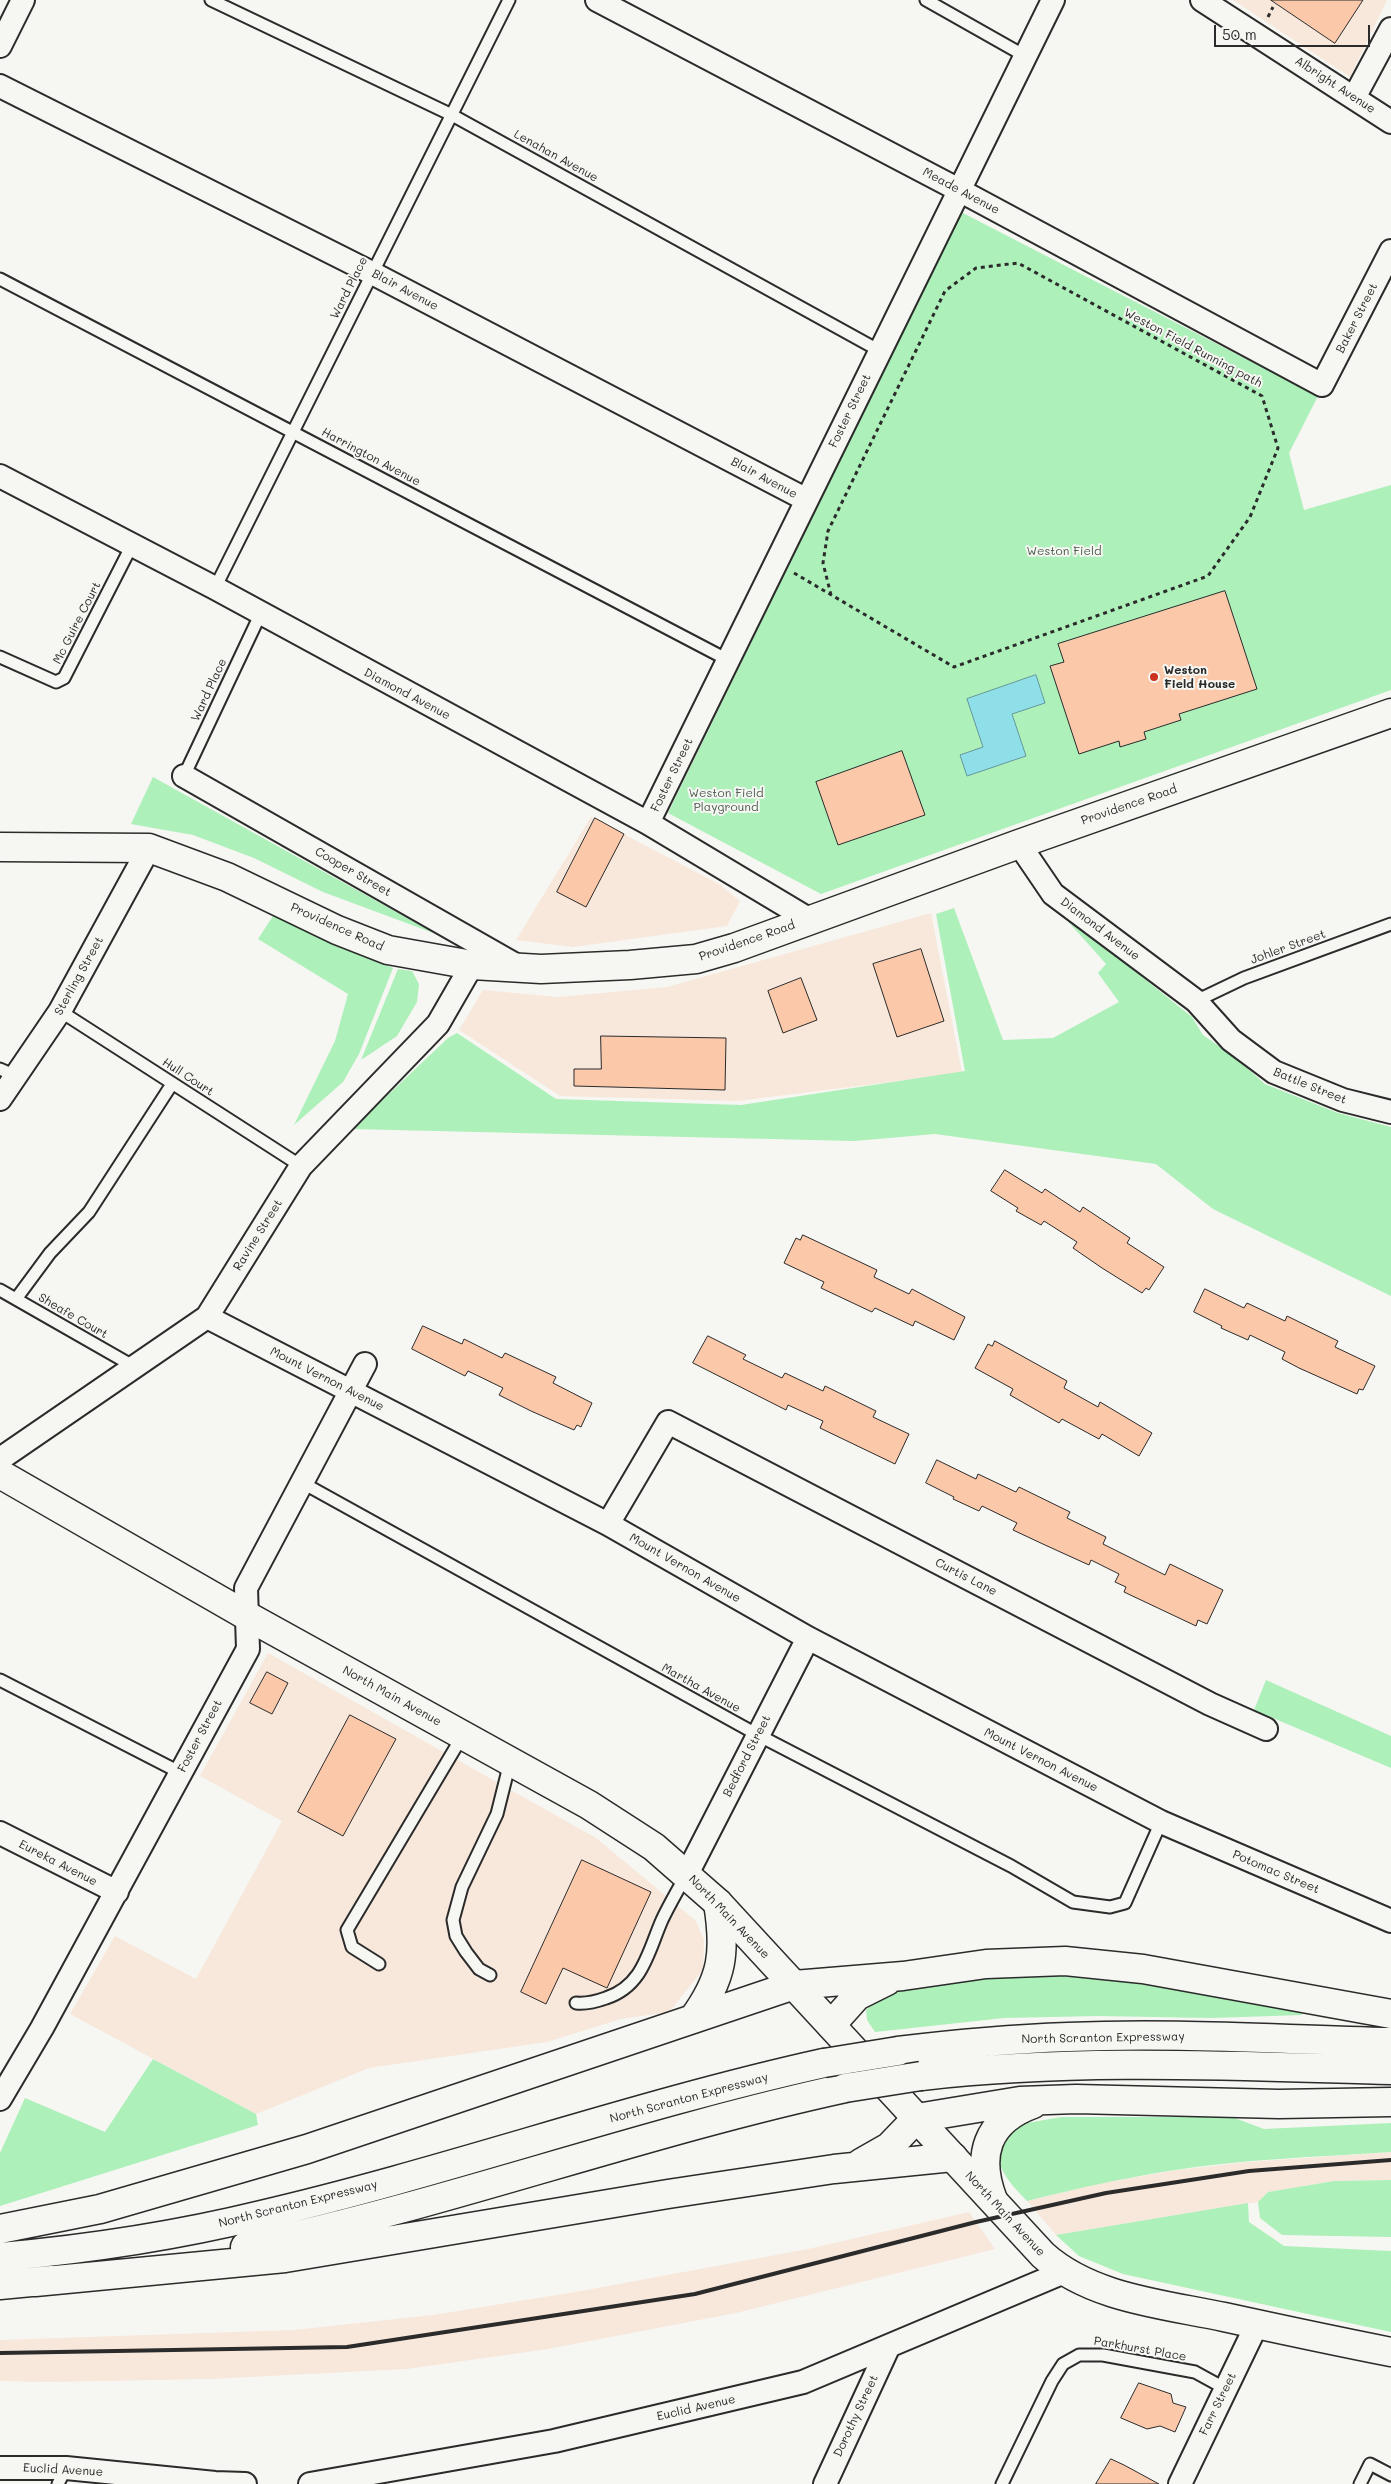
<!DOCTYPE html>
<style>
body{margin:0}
#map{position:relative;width:1391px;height:2484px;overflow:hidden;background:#f6f6f2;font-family:Mali,sans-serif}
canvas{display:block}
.scale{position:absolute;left:1214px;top:25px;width:156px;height:22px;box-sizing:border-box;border:2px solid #2b2b2b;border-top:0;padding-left:6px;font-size:15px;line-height:18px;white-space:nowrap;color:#2b2b2b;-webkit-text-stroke:4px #f6f6f2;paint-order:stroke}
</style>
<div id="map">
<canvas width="1391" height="2484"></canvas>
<div class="scale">50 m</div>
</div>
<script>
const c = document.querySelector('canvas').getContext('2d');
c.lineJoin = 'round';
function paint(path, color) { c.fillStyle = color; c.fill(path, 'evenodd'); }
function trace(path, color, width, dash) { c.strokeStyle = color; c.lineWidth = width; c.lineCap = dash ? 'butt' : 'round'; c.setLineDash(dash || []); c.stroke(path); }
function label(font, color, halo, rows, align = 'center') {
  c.font = font + ' Mali,sans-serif'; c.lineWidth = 4; c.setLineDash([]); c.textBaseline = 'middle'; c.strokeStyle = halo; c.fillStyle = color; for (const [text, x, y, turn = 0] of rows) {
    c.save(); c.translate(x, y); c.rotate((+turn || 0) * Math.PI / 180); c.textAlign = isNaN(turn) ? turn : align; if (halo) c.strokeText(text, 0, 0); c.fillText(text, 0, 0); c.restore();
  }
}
const built = new Path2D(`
 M1233,0H1387L1350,77Z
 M591,817L719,884L740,901L727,926L573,947L516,940Z
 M931,913L962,1073L738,1101L560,1096L459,1030L483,990L558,997L667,987Z
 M268,1653L596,1838L696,1921L704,1940L703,1970L669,2012L621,2019L547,2042L369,2068L256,2114L70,2014L115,1936L196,1979L282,1821L200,1776Z
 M1391,2152V2180L1334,2181L1268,2192L1258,2202L1056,2235L1027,2201L1086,2186L1170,2171L1247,2162Z
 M969,2212L995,2249L736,2313L548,2349L407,2369L210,2379L46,2382L0,2381V2340L294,2330L433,2315L581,2291L808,2249Z`);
const green = new Path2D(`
 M961,212L1318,396L1289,453L1304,510L1391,485V690L821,894L668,813Z
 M153,777L436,934L323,892L254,858L193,835L131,824Z
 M954,908L1003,1040L1053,1038L1119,1002L1098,973L1106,964L1057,909L1192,1017L1203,1035L1233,1056L1265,1084L1338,1113L1391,1127V1296L1213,1209L1156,1164L935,1134L854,1141L352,1129L448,1038L457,1033L556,1099L741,1105L965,1071L936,914Z
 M273,916L393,968L359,1054L343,1082L294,1125L335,1041L348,994L258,939Z
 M398,969L412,971L419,984L417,1002L397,1036L361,1060Z
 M1266,1680L1391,1736V1768L1254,1710Z
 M1053,1975L1144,1984L1299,2009L1302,2015L1211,2018L1098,2016L1004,2018L875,2032L867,2020L866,2010L881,1996L914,1988L993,1977Z
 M153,2059L256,2114L258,2125L0,2206V2153L25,2098L105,2132Z
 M1061,2117H1232L1264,2129L1391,2123V2152C1317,2157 1242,2159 1168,2171C1120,2179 1074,2189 1027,2201C1014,2187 994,2169 1000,2147C1001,2140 1007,2132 1010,2126Z
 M1391,2180V2237L1282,2235L1260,2218L1258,2202L1268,2192L1334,2181Z
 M1248,2203L1249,2222L1284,2246L1391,2251V2332L1123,2274L1079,2256L1056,2235Z`);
const water = new Path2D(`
 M1036,675L1045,703L1012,714L1026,756L967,776L960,755L983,747L967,699Z`);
const building = new Path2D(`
 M1271,0H1363L1335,43Z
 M1225,591L1257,689L1179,714L1181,720L1144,732L1146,739L1120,747L1119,741L1079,754L1050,666L1064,662L1058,644Z
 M902,751L925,815L838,845L816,782Z
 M595,818L624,834L586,907L557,892Z
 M921,949L944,1021L897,1037L873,964Z
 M801,978L817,1020L783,1033L768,991Z
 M601,1036L726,1038L725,1090L574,1086V1069H601Z
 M1005,1170L1042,1193L1045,1189L1080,1212L1083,1207L1130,1238L1127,1243L1164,1267L1149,1290L1146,1288L1142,1293L1102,1268L1073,1248L1077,1242L1044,1221L1041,1225L1016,1211L1018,1208L991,1191Z
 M803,1235L877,1270L874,1277L909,1294L912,1289L965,1317L954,1340L915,1321L913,1326L875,1308L872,1312L821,1288L824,1282L784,1263L796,1238L800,1240Z
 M1205,1289L1244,1308L1247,1303L1285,1321L1287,1316L1338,1341L1335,1347L1375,1366L1363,1390L1359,1389L1357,1394L1299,1368L1282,1359L1285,1352L1250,1335L1248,1340L1221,1328L1222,1326L1194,1312Z
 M423,1326L462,1344L464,1339L502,1358L505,1353L556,1377L553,1383L592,1403L581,1427L577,1425L574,1430L531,1411L499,1395L503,1388L468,1371L465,1376L412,1349Z
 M708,1336L746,1355L743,1359L782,1378L785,1373L823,1391L825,1386L876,1411L873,1417L909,1434L895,1464L820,1428L823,1421L788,1405L786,1410L693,1363Z
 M995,1341L1067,1381L1064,1388L1098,1407L1100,1402L1152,1433L1139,1456L1102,1434L1099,1439L1062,1419L1059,1423L1010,1395L1013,1389L975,1368L988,1344L992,1346Z
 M937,1460L976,1479L978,1474L1016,1492L1019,1487L1070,1512L1067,1518L1106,1537L1103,1544L1165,1575L1170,1564L1223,1590L1207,1624L1198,1620L1196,1626L1124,1592L1126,1587L1115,1582L1119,1574L1091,1560L1089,1565L1045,1545L1013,1530L1017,1523L982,1506L979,1511L953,1499L954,1497L926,1483Z
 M267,1672L288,1683L272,1714L250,1703Z
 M350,1715L396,1739L343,1836L298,1812Z
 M582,1860L651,1892L607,1988L563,1968L546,2004L521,1992Z
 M1139,2383L1171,2394L1173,2403L1186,2407L1175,2432L1160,2426L1147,2429L1121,2418Z
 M1111,2459L1124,2465L1159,2484H1096Z`);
const path = new Path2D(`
 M1268,17L1273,7
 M794,573L954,667L1208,576L1250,517L1278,448L1262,396L1018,263L976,268L945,291L828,531L823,563L831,595`);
const lane = new Path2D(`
 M211,0L452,115L880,351
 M926,0L1025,56
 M0,279L728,660
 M215,588L509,0
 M0,657L56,682L64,678L132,545
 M184,776L260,615
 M1196,1001L1244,978L1391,924
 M60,1011L301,1166
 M0,1069L16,1076
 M0,1290L133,1366
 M16,1299L50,1253L89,1212L172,1084
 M301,1482L758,1735L1011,1866L1073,1902L1110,1907L1125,1903L1161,1822
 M0,1680L181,1773
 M379,1964L352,1947L347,1930L463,1735
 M490,1975L479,1969L466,1952L456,1936L453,1920L462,1887L497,1814L510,1762
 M576,2003C587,2004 595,2002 606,1998C643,1986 648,1952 662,1920C669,1905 678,1890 686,1875
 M58,2484L66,2468
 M1002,2484L1052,2381L1063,2364L1079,2355H1103L1195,2372L1226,2389
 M1360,2484L1370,2464L1391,2475`);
const street = new Path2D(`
 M597,0L959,190L1322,385L1391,251
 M1202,0L1391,122
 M0,46L23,0
 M0,86L372,273L807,500
 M1355,96L1391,29
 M0,476L215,588L648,823L810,920
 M184,776L521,968
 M648,823L1053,0
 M1019,844L1053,894L1196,1001L1231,1040L1274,1072L1343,1100L1391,1112
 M0,1099L60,1011L149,848
 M207,1317L608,1524L808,1638L1161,1822L1391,1921
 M0,1459L207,1317L301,1166L438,1024L472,965
 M608,1524L668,1422L1210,1704L1266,1729
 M0,1833L117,1892
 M687,1874L808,1638
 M0,2099L42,2028L248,1649L246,1588L365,1364
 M0,2468H66L215,2483L245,2484
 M310,2484L554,2441L803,2382L1064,2272
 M825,2484L888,2348
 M1180,2484L1257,2324`);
const secondary = new Path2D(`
 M0,847L149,848L227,877L337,930L388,950L472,965L541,969L630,965L696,959L734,948L1019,844L1391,713`);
const primary = new Path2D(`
 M0,1474L249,1617L589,1805L654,1847L718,1903L1043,2255C1091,2298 1162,2304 1224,2317C1279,2329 1335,2341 1391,2352`);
const highway = new Path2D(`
 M693,2019C723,1978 726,1952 718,1903
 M831,2025L857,1996L887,1981
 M898,2051C955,2044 1011,2039 1068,2037C1175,2032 1284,2040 1391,2042
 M921,2076C1078,2058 1234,2066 1391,2070
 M861,2163L889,2147L917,2118L1020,2101L1076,2099L1279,2104L1391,2102
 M993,2200C976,2156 986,2121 1033,2104
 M0,2229L100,2209L307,2149L794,1985L903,1976L986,1964L1065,1961L1143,1969L1391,2014
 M245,2247C447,2204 643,2132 845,2088
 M0,2257C88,2249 175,2236 261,2215C450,2171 634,2105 824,2063
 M35,2282L285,2258L668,2194L834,2169L953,2157
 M0,2285L52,2280`);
const rail = new Path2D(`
 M0,2353L347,2347L695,2294L976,2222L1106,2193L1249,2171L1391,2160`);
const highwayBridge = new Path2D(`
 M824,2063L898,2051
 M845,2088L921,2076`);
const markers = [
 [1154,677,5,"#c8321e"]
];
const streetNames = [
 ["Albright Avenue",1335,85,33],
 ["Lenahan Avenue",556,156,29],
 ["Meade Avenue",961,191,28],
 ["Ward Place",349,288,-63],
 ["Blair Avenue",405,290,28],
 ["Baker Street",1357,318,-63],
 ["Weston Field Running path",1193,348,28],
 ["Foster Street",850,411,-64],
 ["Harrington Avenue",371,457,28],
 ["Blair Avenue",764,478,28],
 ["Mc Guire Court",77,623,-63],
 ["Ward Place",209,690,-65],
 ["Diamond Avenue",407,694,28],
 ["Foster Street",672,775,-64],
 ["Providence Road",1129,805,-19],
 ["Cooper Street",353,872,30],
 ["Providence Road",337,927,24],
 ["Diamond Avenue",1100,929,37],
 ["Providence Road",747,941,-19],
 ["Johler Street",1288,947,-20],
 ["Sterling Street",79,976,-61],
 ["Hull Court",188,1077,33],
 ["Battle Street",1310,1086,22],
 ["Ravine Street",258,1235,-58],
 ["Sheafe Court",73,1316,30],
 ["Mount Vernon Avenue",327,1379,27],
 ["Mount Vernon Avenue",685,1568,30],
 ["Curtis Lane",966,1577,27],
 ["Martha Avenue",701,1688,29],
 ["North Main Avenue",392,1696,29],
 ["Foster Street",200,1736,-62],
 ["Bedford Street",747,1756,-63],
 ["Mount Vernon Avenue",1041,1760,27],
 ["Eureka Avenue",58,1863,27],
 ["Potomac Street",1276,1872,23],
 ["North Main Avenue",729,1917,46],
 ["North Scranton Expressway",1103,2038,-1],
 ["North Scranton Expressway",689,2098,-15],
 ["North Scranton Expressway",298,2204,-14],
 ["North Main Avenue",1005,2214,47],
 ["Parkhurst Place",1140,2349,10],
 ["Farr Street",1218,2404,-64],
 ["Euclid Avenue",696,2408,-13],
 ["Dorothy Street",856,2416,-65],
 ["Euclid Avenue",63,2470,3]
];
const parkNames = [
 ["Weston Field",1064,551],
 ["Weston Field",726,793],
 ["Playground",726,807]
];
const poiNames = [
 ["Weston",1164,670],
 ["Field House",1164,684]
];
paint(built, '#f8e8dc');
paint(green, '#adf0ba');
paint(water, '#8edfe7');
trace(water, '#66979c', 1);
paint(building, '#fbc9aa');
trace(building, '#2b2b2b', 1);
trace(lane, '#2b2b2b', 15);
trace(street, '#2b2b2b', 26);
trace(secondary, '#2b2b2b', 31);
trace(primary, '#2b2b2b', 31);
trace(highway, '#2b2b2b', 31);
trace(path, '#2b2b2b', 3, [4, 4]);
trace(lane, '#f6f6f2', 11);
trace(street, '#f6f6f2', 22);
trace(secondary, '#f6f6f2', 28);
trace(primary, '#f6f6f2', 28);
trace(highway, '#f6f6f2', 28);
trace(rail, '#2b2b2b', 4);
trace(highwayBridge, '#2b2b2b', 31, []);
trace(highwayBridge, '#f6f6f2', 28);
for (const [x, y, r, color] of markers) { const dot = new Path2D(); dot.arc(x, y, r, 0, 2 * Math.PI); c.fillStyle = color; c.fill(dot); trace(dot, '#f6f6f2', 2); }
label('12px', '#2b2b2b', '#f6f6f2', streetNames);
label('12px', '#4c5c4f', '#f6f6f2', parkNames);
label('bold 12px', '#2b2b2b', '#f6f6f2', poiNames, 'left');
</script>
